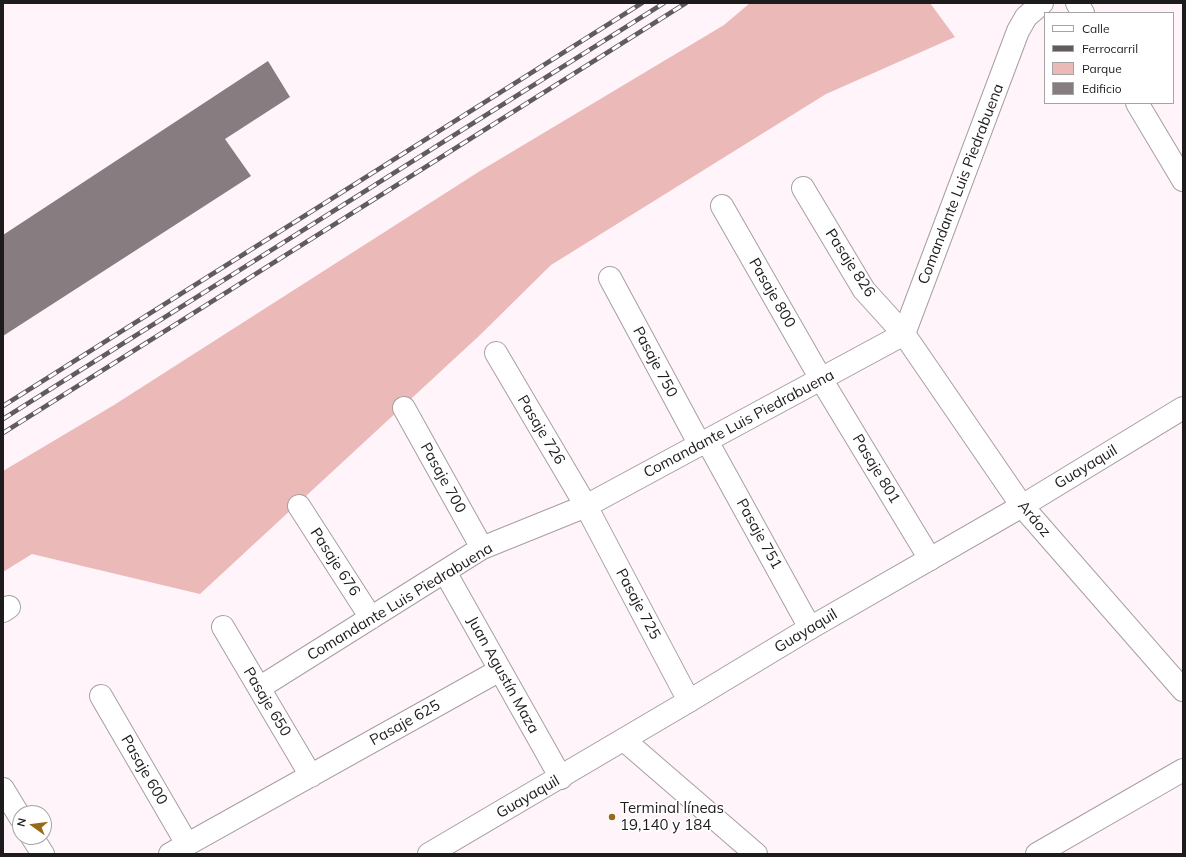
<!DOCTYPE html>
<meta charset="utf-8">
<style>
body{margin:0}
#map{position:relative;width:1186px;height:857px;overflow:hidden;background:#fef4fa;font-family:Mulish,sans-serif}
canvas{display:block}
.frame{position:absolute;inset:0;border:4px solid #1e1b1d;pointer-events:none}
.legend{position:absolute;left:1044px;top:12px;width:130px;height:92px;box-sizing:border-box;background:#fff;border:1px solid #a5a4a5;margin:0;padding:5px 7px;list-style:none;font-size:12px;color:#1e1b1d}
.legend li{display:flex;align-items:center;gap:8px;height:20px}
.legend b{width:20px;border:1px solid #a5a4a5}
.north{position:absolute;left:12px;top:805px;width:40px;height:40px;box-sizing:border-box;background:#fff;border:1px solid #a5a4a5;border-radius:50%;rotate:284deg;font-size:11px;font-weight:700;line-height:16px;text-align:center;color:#1e1b1d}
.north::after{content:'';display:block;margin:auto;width:14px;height:18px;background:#986919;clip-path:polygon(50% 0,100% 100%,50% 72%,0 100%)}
</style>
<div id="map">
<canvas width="1186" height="857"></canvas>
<div class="frame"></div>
<ul class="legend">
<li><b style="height:5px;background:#fff"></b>Calle</li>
<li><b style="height:5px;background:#605b5e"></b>Ferrocarril</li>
<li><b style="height:11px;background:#eab9b8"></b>Parque</li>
<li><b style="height:11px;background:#877d80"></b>Edificio</li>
</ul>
<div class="north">N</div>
</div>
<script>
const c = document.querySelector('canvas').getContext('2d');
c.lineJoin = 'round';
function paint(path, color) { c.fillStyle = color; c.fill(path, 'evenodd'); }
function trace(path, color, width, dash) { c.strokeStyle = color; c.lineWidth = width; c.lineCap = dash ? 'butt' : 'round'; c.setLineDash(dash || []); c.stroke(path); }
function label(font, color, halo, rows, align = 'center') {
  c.font = font + ' Mulish,sans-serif'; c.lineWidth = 3; c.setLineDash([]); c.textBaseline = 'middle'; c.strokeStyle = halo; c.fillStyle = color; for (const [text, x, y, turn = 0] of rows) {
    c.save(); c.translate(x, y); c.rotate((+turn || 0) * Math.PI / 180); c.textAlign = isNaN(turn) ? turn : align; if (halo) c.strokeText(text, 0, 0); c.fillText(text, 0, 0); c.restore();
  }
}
const green = new Path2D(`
 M750,3H930L955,37L826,94L551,265L480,335L200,594L32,554L3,572V471L114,405L480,171L724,25Z`);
const building = new Path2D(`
 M268,61L290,97L225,139L251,176L3,336V235Z`);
const street = new Path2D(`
 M1077,3L1083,13
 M1137,103L1183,180
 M803,188L864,290L904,334L1022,506L1183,690
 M722,206L821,379L930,559
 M610,278L700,445
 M496,353L586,506L689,701
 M404,408L482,548
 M707,441L810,628
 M299,506L371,618
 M445,572L561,778
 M3,611L9,607
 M223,627L311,776
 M259,688L482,548L586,506L904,334L1018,31L1026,17L1042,3
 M101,696L187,844
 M624,740L756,854
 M3,789L20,817
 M32,837L43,854
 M170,854L500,670
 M1037,854L1183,770`);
const secondary = new Path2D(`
 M429,854L689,701L810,628L1022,506L1183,408`);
const rail = new Path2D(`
 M3,406L642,3
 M3,419L664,3
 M3,433L686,3`);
const markers = [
 [612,817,4,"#986919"]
];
const streetNames = [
 ["Comandante Luis Piedrabuena",961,184,-69],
 ["Pasaje 826",850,263,57],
 ["Pasaje 800",772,293,60],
 ["Pasaje 750",655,362,62],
 ["Comandante Luis Piedrabuena",739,424,-28],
 ["Pasaje 726",541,430,59],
 ["Guayaquil",1086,467,-31],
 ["Pasaje 801",876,469,59],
 ["Pasaje 700",443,478,61],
 ["Aráoz",1034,519,50],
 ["Pasaje 751",759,534,61],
 ["Pasaje 676",335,562,57],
 ["Comandante Luis Piedrabuena",400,602,-31],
 ["Pasaje 725",638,604,62],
 ["Guayaquil",806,631,-31],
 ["Juan Agustín Maza",503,675,61],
 ["Pasaje 650",267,702,59],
 ["Pasaje 625",405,723,-29],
 ["Pasaje 600",144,770,60],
 ["Guayaquil",528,797,-30]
];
const poiNames = [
 ["Terminal líneas",620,808],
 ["19,140 y 184",620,825]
];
paint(green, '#eab9b8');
paint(building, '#877d80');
trace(street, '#a79ea3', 24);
trace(secondary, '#a79ea3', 24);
trace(street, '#fff', 22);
trace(secondary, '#fff', 22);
trace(rail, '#605b5e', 4.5);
trace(rail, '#fff', 3, [9]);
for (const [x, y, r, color] of markers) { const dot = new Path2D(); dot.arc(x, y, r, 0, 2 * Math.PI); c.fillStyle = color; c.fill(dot); trace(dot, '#fff', 1.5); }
label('15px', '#1e1b1d', '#fff', streetNames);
label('15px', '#1e1b1d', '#fff', poiNames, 'left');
</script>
